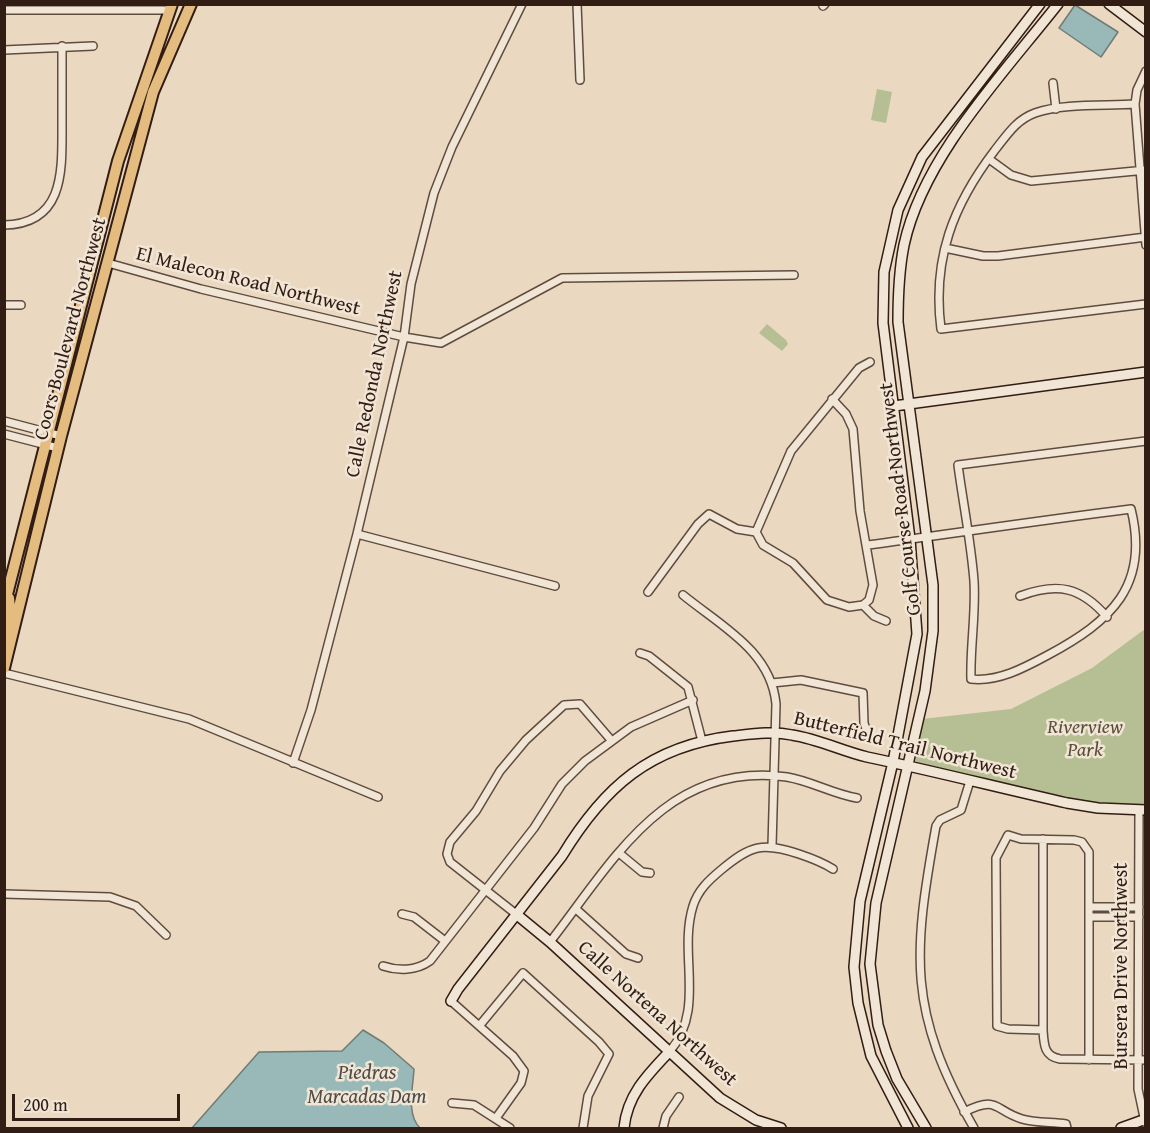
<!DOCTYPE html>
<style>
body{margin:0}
#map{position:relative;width:1150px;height:1133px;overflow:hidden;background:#ead8c0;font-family:"Gentium Book Plus",serif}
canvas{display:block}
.frame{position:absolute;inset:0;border:6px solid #321d14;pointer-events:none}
.scale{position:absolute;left:12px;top:1094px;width:168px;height:27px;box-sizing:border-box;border:3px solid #321d14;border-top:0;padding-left:8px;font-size:18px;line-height:21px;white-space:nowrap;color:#321d14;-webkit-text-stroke:4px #f1e6d6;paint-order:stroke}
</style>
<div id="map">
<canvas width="1150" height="1133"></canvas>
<div class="frame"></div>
<div class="scale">200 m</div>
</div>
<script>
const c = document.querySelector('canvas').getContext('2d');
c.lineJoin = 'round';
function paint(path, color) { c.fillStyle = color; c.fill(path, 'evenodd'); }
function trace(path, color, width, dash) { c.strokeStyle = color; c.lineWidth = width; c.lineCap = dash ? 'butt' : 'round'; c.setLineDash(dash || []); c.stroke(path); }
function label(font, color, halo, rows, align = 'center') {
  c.font = font + ' "Gentium Book Plus",serif'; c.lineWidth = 5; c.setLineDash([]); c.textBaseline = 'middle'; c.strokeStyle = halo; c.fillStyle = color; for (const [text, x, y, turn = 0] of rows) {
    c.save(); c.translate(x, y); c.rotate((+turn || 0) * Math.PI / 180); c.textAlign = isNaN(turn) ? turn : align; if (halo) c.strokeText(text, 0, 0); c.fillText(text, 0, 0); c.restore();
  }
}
const green = new Path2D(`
 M877,89L892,92L886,123L871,120Z
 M767,324L786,340L788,344L782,351L759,333Z
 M1145,629V805L1078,801L915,762L922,719L1011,709L1092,668Z`);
const water = new Path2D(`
 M1075,5L1118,32L1101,57L1059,28Z
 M363,1030L384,1043L414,1069C413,1088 406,1114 420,1128H192L259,1052L342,1051Z`);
const street = new Path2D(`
 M577,4L580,80
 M823,6L825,4
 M4,10H169
 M4,50L93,46
 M1146,71L1137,90L1135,104L1146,245
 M1053,83L1056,109
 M1135,104C1106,106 1062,103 1035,113C1016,120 1007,135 995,150C953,205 932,259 941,329L1146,304
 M989,159L1011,175L1031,181L1146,170
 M4,225C65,224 62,170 62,125C62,99 62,72 62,46
 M945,248L983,256H998L1146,237
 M108,263L201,289L404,337L441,343L562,278L794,275
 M4,305H21
 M832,399L846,414L853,429L860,511L873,585L869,600L863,605
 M4,421L61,436
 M4,434L58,448
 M756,532L791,451L859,368L870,362
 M357,534L555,586
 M868,545C956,533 1043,520 1131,509C1150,586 1111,621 1048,655C1024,668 998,682 971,679C970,647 976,614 974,581C971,542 963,503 958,465L1146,441
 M648,592L698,524L709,514L737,529L756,532L763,545L793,563L827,600L849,607L863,605L874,616L886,621
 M683,595C721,626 771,651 776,704L772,846
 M1020,596C1058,582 1081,587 1107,617
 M640,653L649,656L688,687L702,741
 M4,673L189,719L378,797
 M772,683L801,680L863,693L864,723L868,735
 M293,763L311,710L357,534L404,337L411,284L434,193L452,147L522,4
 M970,781L961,810L940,820L936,826C913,954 907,1011 974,1128
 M1139,810L1138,1089L1145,1122
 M1043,839V1030C1044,1045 1044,1056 1060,1059L1146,1060
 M619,853L642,872L650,873
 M4,894L110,897L136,906L166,935
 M1090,907H1139
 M576,909L626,954L638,958
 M402,914L414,917L445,941
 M516,914L450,862L447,854L450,842L476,811L500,771L526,740L564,705L580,704L611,740
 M1090,917H1139
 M550,942C614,860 666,761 787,777C811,781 833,794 857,798
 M383,966C398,971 416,971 430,961L534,828L562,784L585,761L631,727L693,700
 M451,1001L513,1056L524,1071L521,1083L496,1118
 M480,1025L523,973L599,1042L609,1054L588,1096L583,1128
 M1043,1030L1008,1029L997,1026L996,858L1008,835L1021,839L1074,840L1082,842L1089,852V1060
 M670,1051C706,1009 678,954 693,906C698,890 709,880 721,870C751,845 762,842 799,854C811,858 822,862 833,869
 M452,1103L474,1105L510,1128
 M964,1112C999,1095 993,1110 1022,1119C1035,1123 1052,1122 1066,1124L1067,1128
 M663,1128L666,1116L679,1097`);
const secondary = new Path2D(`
 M1109,4L1146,32
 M894,406L1146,372
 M516,914L550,942L720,1098L756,1120L781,1128
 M451,1001L458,989L562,856C604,787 650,746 733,736C752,734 773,731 792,735C818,739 842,751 867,757C934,771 1000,788 1067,803L1098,808L1146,810
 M624,1128C627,1095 648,1074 670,1051
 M908,1128L871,1056L858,1003L854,967L860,901L893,762L917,634L910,539L883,323L884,272L898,210L922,157L1040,4
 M926,1128L897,1079L886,1051L878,1025L870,964L876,903L925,691L933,631V585L898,322C898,296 899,270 904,245C923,157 1003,74 1058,4
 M1121,1128L1146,1119`);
const primary = new Path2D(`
 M4,606L118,161L172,4
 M4,635L10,611L9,598
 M4,668L61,436L153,92L191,4`);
const streetNames = [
 ["El Malecon Road Northwest",248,282,14],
 ["Coors Boulevard Northwest",71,329,-75],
 ["Calle Redonda Northwest",375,374,-78],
 ["Golf Course Road Northwest",901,499,-97],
 ["Butterfield Trail Northwest",905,746,14],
 ["Bursera Drive Northwest",1122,966,-90],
 ["Calle Nortena Northwest",657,1014,42]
];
const parkNames = [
 ["Riverview",1085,728],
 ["Park",1085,751]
];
const waterNames = [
 ["Piedras",367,1074],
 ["Marcadas Dam",367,1098]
];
paint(green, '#b6bf93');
paint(water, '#98b9b8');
trace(water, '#6f7b76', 1.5);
trace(street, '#604c3f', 10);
trace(secondary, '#321d14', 12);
trace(primary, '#321d14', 14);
trace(street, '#f1e6d6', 7);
trace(secondary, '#f1e6d6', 9);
trace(primary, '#e5bc80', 10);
label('20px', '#321d14', '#f1e6d6', streetNames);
label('italic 20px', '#5a4e3a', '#f1e6d6', parkNames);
label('italic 21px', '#514c45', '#f1e6d6', waterNames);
</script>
